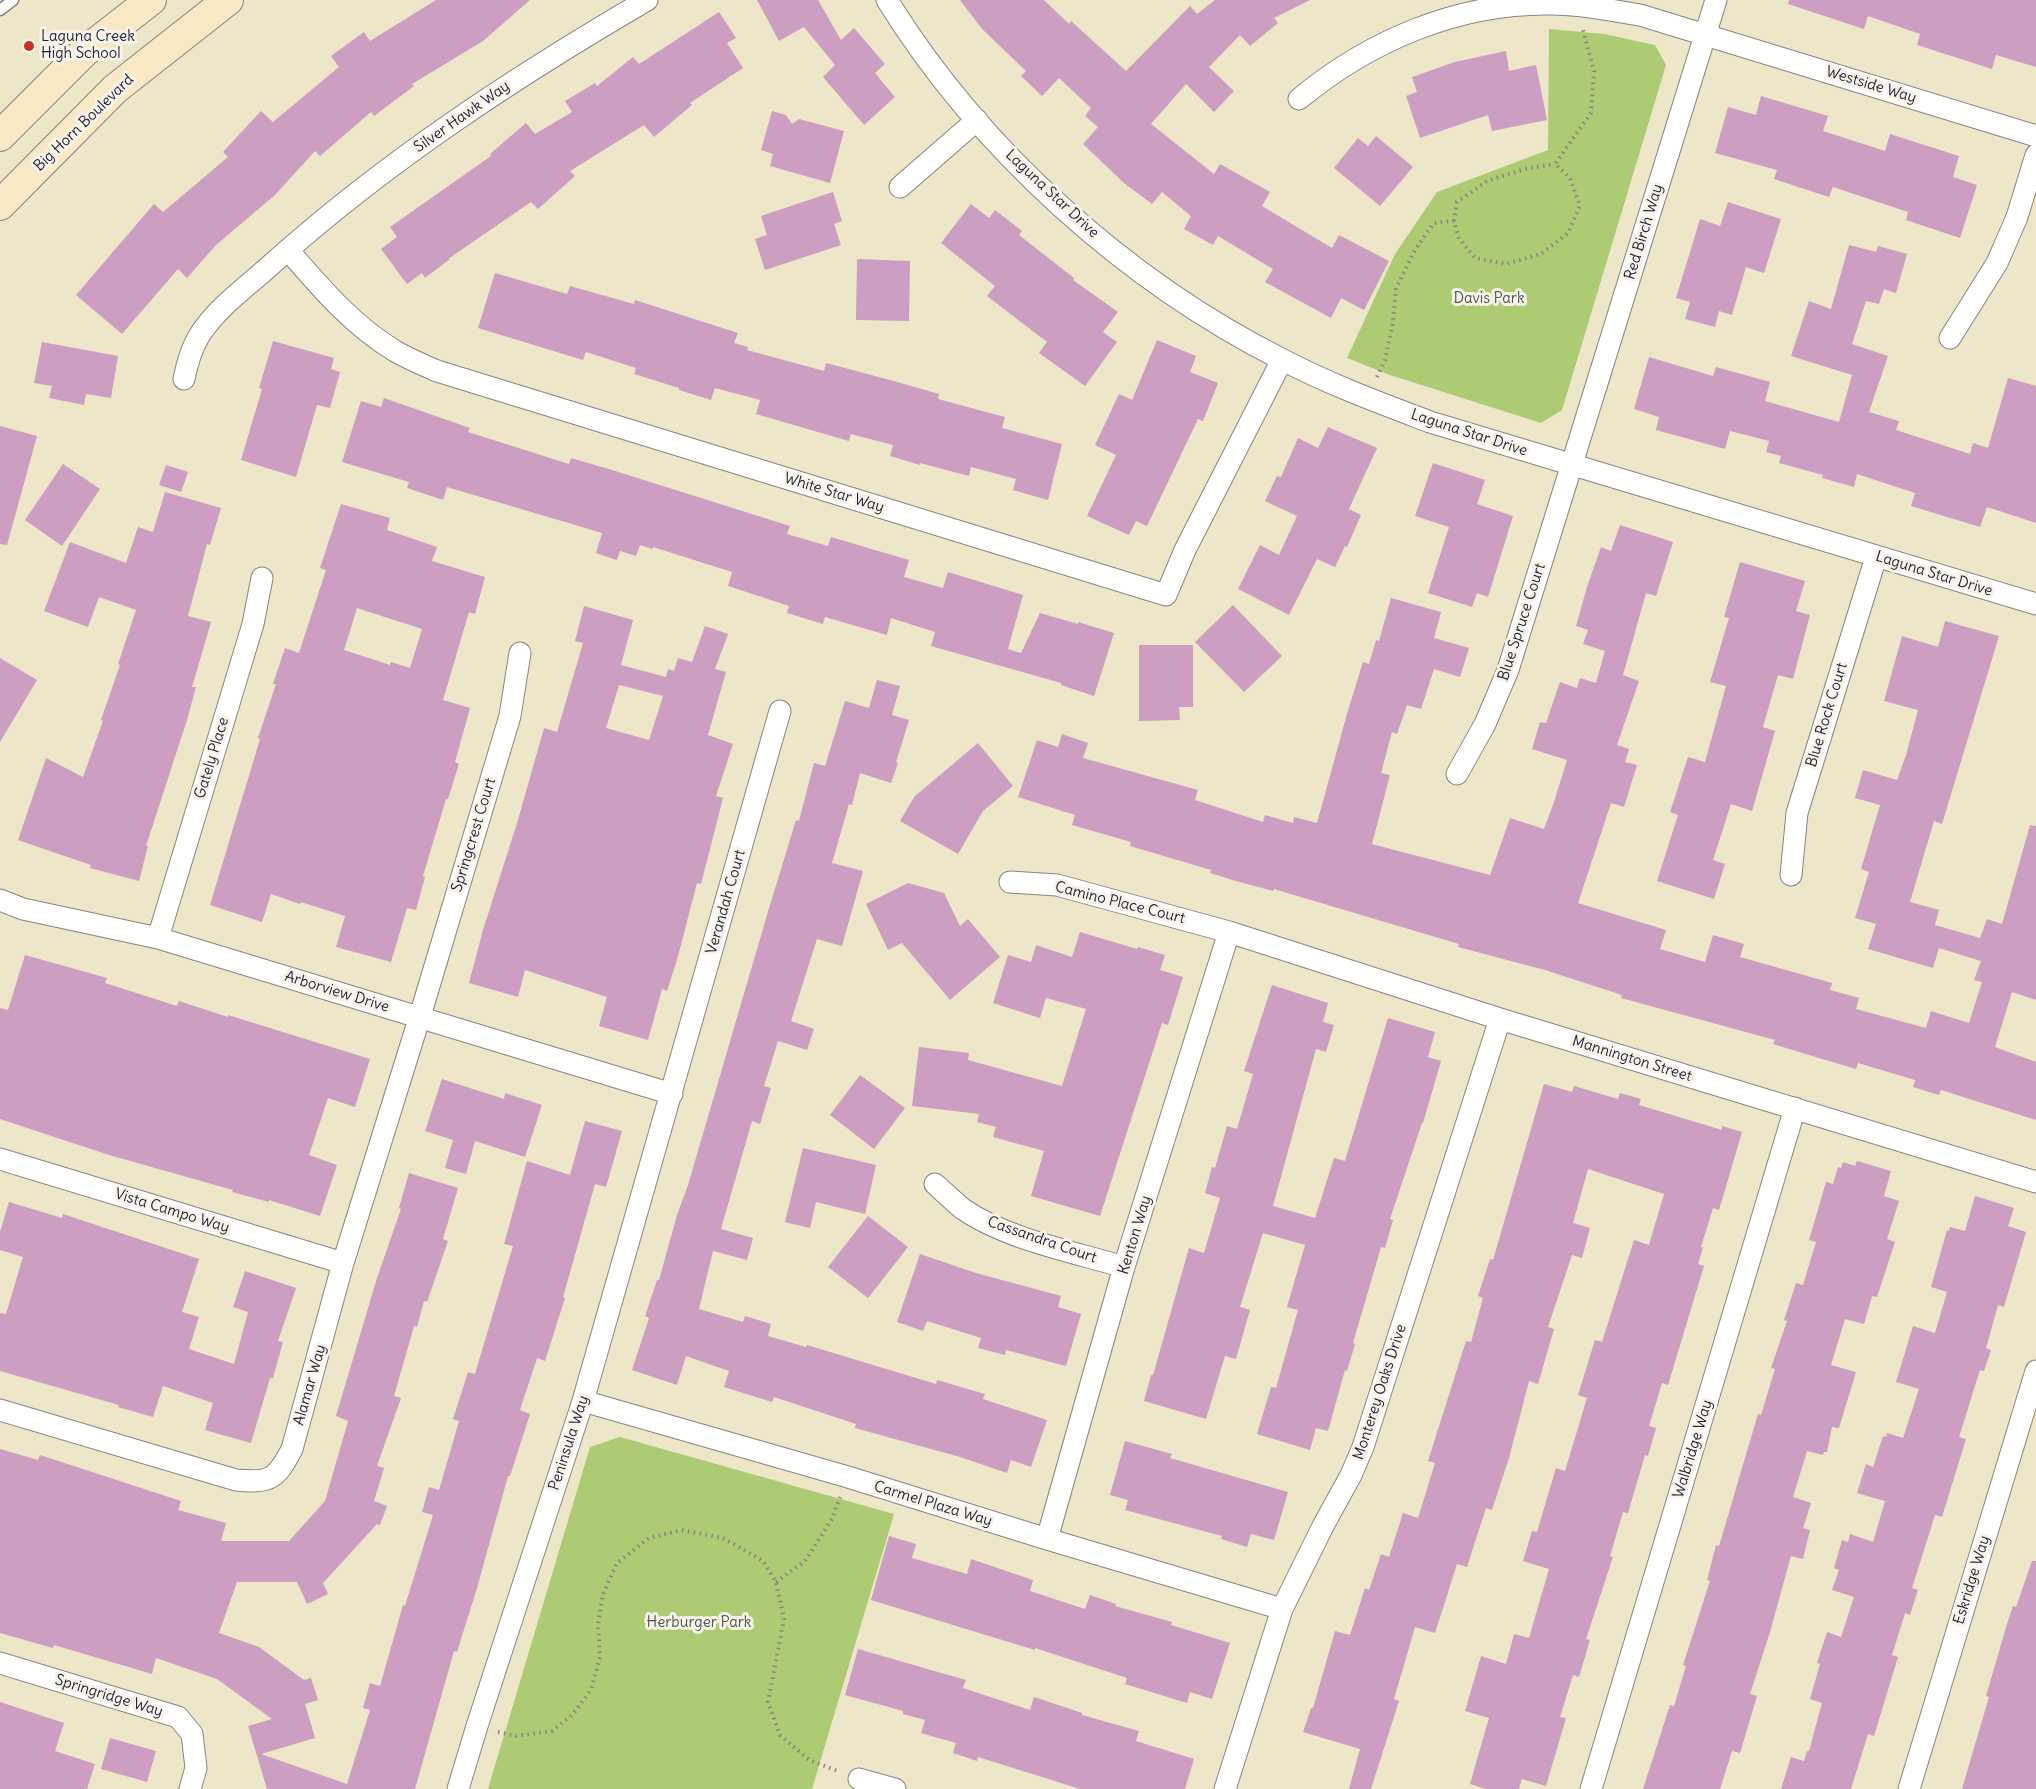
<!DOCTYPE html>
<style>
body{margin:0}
canvas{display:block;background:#ede6c9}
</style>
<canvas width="2036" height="1789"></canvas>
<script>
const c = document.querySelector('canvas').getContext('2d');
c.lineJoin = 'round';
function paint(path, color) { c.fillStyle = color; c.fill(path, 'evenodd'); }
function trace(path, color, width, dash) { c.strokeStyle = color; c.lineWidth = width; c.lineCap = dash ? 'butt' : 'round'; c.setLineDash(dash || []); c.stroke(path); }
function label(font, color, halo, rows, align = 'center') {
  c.font = font + ' Delius,sans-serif'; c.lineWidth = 6; c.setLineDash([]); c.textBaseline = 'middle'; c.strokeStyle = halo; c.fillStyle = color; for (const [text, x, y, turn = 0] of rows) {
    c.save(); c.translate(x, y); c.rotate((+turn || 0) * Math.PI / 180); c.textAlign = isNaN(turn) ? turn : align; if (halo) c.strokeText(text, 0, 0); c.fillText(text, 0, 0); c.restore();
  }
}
const green = new Path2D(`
 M1549,29L1604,34L1655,45L1666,65L1562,410L1541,423L1390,375L1347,358L1395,254L1437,192L1548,150Z
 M620,1437L894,1514L812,1789H488L590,1447Z`);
const building = new Path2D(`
 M436,0H530L483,41L412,84L414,86L374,116L371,112L320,156L315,151L275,195L216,245L187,278L178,269L122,334L76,295L154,204L163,212L228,157L223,152L261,111L273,122L339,67L331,56L364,32L370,41Z
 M757,0H818L841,40L854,28L885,64L875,73L895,97L864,125L823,77L835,65L804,27L779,41Z
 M960,0H1044L1069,24L1071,21L1126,71L1190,6L1197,14L1215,0H1310L1274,18L1278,23L1250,46L1240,35L1209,67L1234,91L1214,112L1186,84L1151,124L1214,174L1220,164L1270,192L1262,206L1332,248L1339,235L1389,261L1364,310L1341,298L1331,318L1265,282L1273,269L1218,236L1213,245L1184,229L1191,216L1162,192L1152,204L1124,183L1083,144L1098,127L1085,116L1091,108L1059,78L1042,96L1021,76L1026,71L982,29Z
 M1789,0H2036V67L1996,55L1992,69L1917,45L1920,34L1868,16L1864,29L1788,4Z
 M719,12L736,38L727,43L743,68L690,103L692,105L654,137L644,125L570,171L575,176L538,209L531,202L448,259H450L425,278L422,273L407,284L381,249L397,237L390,227L491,156L490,154L526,123L535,134L572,112L565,101L595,83L597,86L633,57L639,64Z
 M1506,51L1509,71L1536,65L1547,120L1492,131L1488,115L1420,138L1406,96L1417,92L1412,77L1455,62Z
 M1761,96L1828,116L1823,131L1885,151L1890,134L1959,156L1953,177L1977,185L1960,238L1906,220L1908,212L1833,187L1829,197L1774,179L1777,170L1715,153L1728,107L1756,115Z
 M772,111L786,115L792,124L799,119L844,131L830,183L770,166L773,154L761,150Z
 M1376,136L1413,167L1380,206L1334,168L1358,138L1368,146Z
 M833,192L842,221L834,224L841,245L765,270L755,239L767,235L761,216Z
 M1728,202L1781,219L1764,273L1746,267L1732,315L1719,311L1715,327L1685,319L1690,302L1676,298L1700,219L1720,226Z
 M971,204L989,218L995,210L1022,231L1019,235L1074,278L1073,280L1118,312L1103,332L1117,342L1085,386L1039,353L1047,342L987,296L995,286L941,243Z
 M1849,245L1876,252L1878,246L1907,254L1896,293L1884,289L1879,304L1866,301L1852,344L1888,356L1869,412L1899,421L1896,430L1970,454L1973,443L1988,448L2008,378L2036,386V523L1987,507L1980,527L1911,506L1915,493L1857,474L1854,487L1822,478L1823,475L1779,463L1781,456L1766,452L1769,441L1730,431L1725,449L1656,430L1659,417L1634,409L1649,357L1713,376L1716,367L1770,382L1765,401L1839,422L1852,375L1791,356L1809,301L1831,309Z
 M857,259L910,261L909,321L856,320Z
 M495,273L567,294L570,286L634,304L635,300L738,333L734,343L748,347L747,350L824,371L826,363L890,380L939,394L938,399L1005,417L1002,428L1062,444L1048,500L1013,490L1016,479L971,467L969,476L920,463V465L890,456L893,445L851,434L849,441L756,414L760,400L715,388L711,400L679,390V388L634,374L636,368L586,352L583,360L478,328Z
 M1157,340L1196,356L1190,372L1218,383L1203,421L1198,419L1147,526L1136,521L1129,535L1087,516L1116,455L1095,445L1119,394L1132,400Z
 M273,341L334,358L331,369L340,372L330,408L317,405L296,477L241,460L262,389L259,388Z
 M42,342L118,356L111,398L86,394L84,405L49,398L52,386L34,383Z
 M384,398L470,428L468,432L569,464L571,458L612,470L790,526L787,534L828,546L831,537L909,560L904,577L943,588L948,572L1023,595L1008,649L1021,653L1040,613L1078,624V622L1114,633L1094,696L1061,685V683L931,646L935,632L891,618L887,635L825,617L823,624L787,613L789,606L728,586L732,572L653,547V549L640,545L636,556L620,551L617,560L596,553L602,533L447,487L443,500L407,488L409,482L342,462L361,401L381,407Z
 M0,426L37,436L7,545L0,544Z
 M1328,427L1377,448L1349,509L1361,515L1347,547L1345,546L1335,567L1317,559L1289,615L1238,589L1260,545L1279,555L1297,516L1265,501L1277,476L1281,477L1298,438L1318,448Z
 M1433,463L1485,480L1477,504L1513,516L1488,597L1477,593L1472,607L1428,593L1449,527L1415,516Z
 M63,464L100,489L62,546L25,520Z
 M166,465L188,472L181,492L159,485Z
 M165,492L221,508L210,545L207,544L188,616L211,622L192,687H196L187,720L146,846H148L139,881L90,868L91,865L18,840L46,758L83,777L103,721L101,720L120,665L118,664L136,610L99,597L88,627L44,611L70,542L126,563L138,527L153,532Z
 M341,504L390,518L387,530L437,547L432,561L485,577L475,614L469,612L443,700L470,708L455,762L459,764L448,799H446L423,876L425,877L416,910L407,908L391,962L336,947L345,916L301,902L300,904L271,894L262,922L210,905L260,739L258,738L276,684H273L285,648L299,653L326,570L320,568ZM357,608L422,629L410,668L391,662L390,665L344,650Z
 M1620,525L1673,542L1656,596L1646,593L1623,675L1639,681L1617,745L1629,749L1625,762L1637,765L1624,807L1611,803L1578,903L1666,930L1660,949L1705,962L1713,935L1744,944L1740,957L1832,983L1830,990L1859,998L1856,1009L1926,1028L1931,1011L1969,1023L1982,982L1974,980L1981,961L1939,948L1933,968L1868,949L1876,924L1855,918L1869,872L1861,869L1880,805L1855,798L1863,770L1897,780L1906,755L1918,710L1884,701L1902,636L1938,647L1945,621L1999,636L1942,824L1934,821L1910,902L1939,910L1935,925L1980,938L1987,919L2002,924L2030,825L2036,826V1000L2012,992L1995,1047L2036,1062V1120L1941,1090L1939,1095L1913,1087L1915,1080L1858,1063L1856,1069L1819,1058L1773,1044L1775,1040L1621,998L1622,995L1545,970L1458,947L1459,944L1274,889L1273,891L1236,881L1210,873L1211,870L1130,846L1131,842L1072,825L1075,815L1018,797L1037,740L1058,747L1062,734L1088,743L1083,758L1198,790L1195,800L1263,822L1265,815L1293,823L1294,817L1317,823L1347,714L1363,662L1369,664L1376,640L1379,641L1391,598L1441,612L1434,638L1469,648L1460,677L1434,669L1421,709L1407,705L1397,734L1392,732L1381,773L1390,775L1372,844L1490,875L1510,818L1544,829L1554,802L1567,760L1532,749L1540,722L1546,723L1560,682L1577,688L1580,678L1596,683L1605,651L1583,644L1588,630L1576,626L1587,587L1601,547L1611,551Z
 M1740,562L1805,581L1796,611L1810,615L1793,679L1778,675L1763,727L1775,731L1752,811L1731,804L1713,860L1725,864L1714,899L1657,881L1678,815L1670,812L1688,757L1705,762L1726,686L1710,682L1729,618L1724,617Z
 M1233,605L1282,656L1244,692L1195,642Z
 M584,606L633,620L621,665L666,677L668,669L674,671L678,658L692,662L705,626L728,634L715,669L726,672L708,735L733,744L716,796L723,798L701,884L697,883L677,960L667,991L662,989L648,1040L599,1026L607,997L525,970L518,997L469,983L483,930L518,820L544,728L557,732L583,643L575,641ZM619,685L663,696L649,740L606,728Z
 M1139,645H1193V707H1179L1180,720L1139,721Z
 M0,658L37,680L0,742Z
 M877,680L900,686L892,715L909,720L896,762L898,763L891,783L860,773L852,805L849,804L832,863L863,871L842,946L817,939L791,1021L814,1029L807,1050L778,1041L764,1086L771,1088L760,1124L752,1121L721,1229L753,1238L747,1260L713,1251L699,1309L743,1322L745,1316L771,1324L768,1336L806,1347L807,1345L936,1384L937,1380L985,1394L983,1399L1047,1420L1031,1467L1011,1460L1007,1473L960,1457L855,1428L856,1424L774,1397L772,1402L724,1387L729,1371L686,1356L677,1385L632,1370L649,1318L645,1316L657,1280H659L677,1215L688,1185L767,915L796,820L799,821L814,763L825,766L845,701L869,708Z
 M978,743L1013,786L983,811L958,854L900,821L915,796Z
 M908,883L944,893L960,926L968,919L1000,957L950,1000L902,943L888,950L866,904Z
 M1080,932L1137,949L1138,947L1165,955L1160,970L1183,977L1168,1025L1162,1023L1100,1216L1031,1196L1044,1151L993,1137L996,1127L977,1122L979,1114L912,1106L919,1047L969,1053L968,1060L1062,1086L1086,1009L1046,998L1040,1018L993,1003L1008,955L1031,962L1036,945L1072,957Z
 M25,955L107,978L105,983L177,1006L179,1001L228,1017V1015L370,1059L355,1107L328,1098L309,1155L337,1165L320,1216L269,1200V1202L232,1192L233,1190L109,1155L0,1119V1008L8,1010Z
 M1272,985L1328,1003L1323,1022L1334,1025L1326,1052L1316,1049L1273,1206L1315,1218L1334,1158L1345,1161L1388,1018L1435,1032L1428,1057L1441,1061L1423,1123H1422L1390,1219L1393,1220L1385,1248L1381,1247L1353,1343L1355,1344L1347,1371L1345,1370L1328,1431L1316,1428L1310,1450L1257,1434L1271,1387L1276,1388L1298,1310L1287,1307L1305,1245L1263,1233L1240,1307L1250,1310L1236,1359L1225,1356L1206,1419L1144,1401L1151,1375H1153L1189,1248L1204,1253L1220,1198L1205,1193L1212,1167L1215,1168L1227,1126L1237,1129L1253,1074L1244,1071Z
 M860,1075L905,1108L874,1149L830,1115Z
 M442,1079L504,1099L505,1093L542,1105L525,1157L475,1141L466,1174L445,1168L453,1140L425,1131Z
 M1544,1084L1572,1092L1574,1086L1618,1099L1620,1093L1641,1099L1639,1105L1722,1130V1126L1742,1132L1719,1210L1713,1208L1701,1247H1703L1698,1264L1704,1266L1668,1385L1662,1383L1649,1426L1656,1428L1648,1456L1645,1455L1628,1513L1623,1512L1610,1556L1613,1557L1586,1639L1590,1640L1579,1677L1573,1675L1560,1717L1566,1718L1546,1786L1522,1779L1519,1789H1486L1470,1784L1489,1718L1465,1711L1481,1656L1506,1664L1514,1634L1529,1638L1549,1569L1523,1561L1532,1531L1537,1532L1556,1468L1565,1471L1587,1398L1578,1395L1595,1340L1602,1342L1634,1240L1649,1245L1664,1194L1588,1169L1573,1223L1590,1228L1582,1258L1572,1255L1548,1327L1554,1329L1538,1384L1529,1381L1509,1458L1492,1510L1486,1508L1467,1567L1457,1564L1435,1633L1415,1627L1394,1699L1399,1701L1371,1789H1349L1360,1749L1303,1732L1311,1708H1313L1335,1631L1350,1635L1365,1588L1369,1590L1381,1554L1389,1557L1403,1513L1418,1518L1435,1463L1428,1461L1466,1341L1471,1342L1483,1298L1478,1296L1490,1259L1493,1260Z
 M585,1121L622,1131L606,1187L595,1184L563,1297L565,1298L545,1361L537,1358L520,1410L530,1414L510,1476H508L477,1588L457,1652L454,1651L415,1789H267L248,1726L272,1719L217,1679L156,1658L152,1674L54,1645L53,1648L0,1633V1449L38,1460L40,1455L181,1501L178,1510L226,1523L221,1541H289L325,1501L348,1421L336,1416L377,1278L401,1209L399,1208L409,1173L458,1188L443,1239L448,1241L427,1302L424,1301L417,1327L414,1326L394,1396L401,1398L377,1466L384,1468L374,1501L387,1506L380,1525L377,1524L323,1583L328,1594L307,1604L297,1582H237L219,1633L259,1647L304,1680L311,1678L318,1700L305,1704L315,1738L261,1754L347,1784L370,1710L363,1708L370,1683L380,1686L403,1605L405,1606L433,1515L422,1512L429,1487L439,1490L459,1421L453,1419L468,1372L475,1374L513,1246L504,1244L527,1161L570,1175Z
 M803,1148L876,1165L865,1214L816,1202L810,1228L785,1222Z
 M1857,1161L1891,1171L1884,1196L1899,1201L1887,1239L1895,1242L1877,1297L1872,1296L1864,1324L1845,1319L1831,1365L1856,1372L1839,1428L1832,1427L1827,1452H1824L1823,1455L1807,1451L1793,1497L1811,1503L1803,1528L1810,1530L1803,1559L1791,1556L1770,1632L1750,1694L1757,1696L1740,1753L1732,1751L1720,1789H1643L1670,1705L1674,1706L1686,1666L1683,1665L1710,1581L1707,1580L1716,1545L1719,1546L1758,1414L1761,1415L1775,1369L1771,1368L1787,1321L1784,1320L1796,1283L1803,1285L1816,1242L1809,1240L1826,1182L1833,1184L1838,1167L1841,1168L1843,1162L1855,1166Z
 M1975,1196L2014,1208L2008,1226L2026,1232L2004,1307L1998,1305L1986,1348L1991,1350L1984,1371L1980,1370L1959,1437L1966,1439L1942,1517L1935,1515L1912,1588L1918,1590L1910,1615L1905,1613L1892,1655L1898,1657L1874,1736L1868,1734L1851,1789H1781L1791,1757L1804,1761L1807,1751H1809L1822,1703L1810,1699L1820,1664L1817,1663L1827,1632L1841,1637L1854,1597L1832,1590L1839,1570L1834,1568L1842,1540L1848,1542L1850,1534L1873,1542L1885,1501L1857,1493L1866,1464L1873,1467L1883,1436L1886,1437L1887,1433L1903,1438L1919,1389L1896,1382L1913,1326L1935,1333L1947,1292L1931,1287L1947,1230L1949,1231L1950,1227L1965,1231Z
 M9,1202L62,1218L63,1214L199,1259L182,1312L199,1317L189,1349L234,1364L248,1312L233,1307L245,1271L296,1288L278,1341L283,1342L273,1378H270L251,1443L205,1430L213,1403L163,1386L153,1417L118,1407L119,1405L0,1371V1313L6,1314L23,1257L0,1250V1232Z
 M868,1216L908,1247L868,1298L828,1267Z
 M920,1254L976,1273L1061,1296L1058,1307L1081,1314L1066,1366L1006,1350L1005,1355L978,1348L981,1338L927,1321L923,1331L897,1322Z
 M1125,1441L1172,1454L1170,1458L1288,1492L1274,1540L1251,1534L1247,1547L1221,1539L1222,1536L1125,1510L1128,1500L1110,1495Z
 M889,1536L916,1544L912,1558L967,1574L971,1559L1033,1580L1030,1591L1085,1609L1090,1595L1116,1604L1115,1606L1172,1622L1171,1625L1230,1643L1212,1699L1190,1692L1187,1703L1125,1684L1127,1678L1035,1648V1650L871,1600Z
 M2032,1561H2036V1789H1962L1989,1697L1986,1696L2007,1624L2013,1606L2016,1607Z
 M858,1649L966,1680L963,1688L1030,1710L1034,1697L1082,1713V1715L1139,1731L1136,1741L1194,1759L1185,1789H1080L978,1757L977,1761L953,1753L956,1743L921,1733L925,1720L903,1714V1711L845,1695Z
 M0,1702L64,1723L55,1751L95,1764L87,1789H0Z
 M110,1738L156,1751L147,1782L101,1769Z`);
const path = new Path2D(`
 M1454,221L1457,202L1487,181L1525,169L1555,164
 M1377,377L1385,360L1393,323L1396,288L1415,250L1434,223L1454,221L1459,238L1475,258L1506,264L1541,254L1568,233L1580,206L1570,178L1555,164L1591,113L1594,71L1583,30
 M776,1582L805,1561L832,1519L840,1497
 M498,1732L516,1736L552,1731L573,1714L591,1690L600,1657L598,1624L603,1594L617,1563L649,1538L681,1530L723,1538L763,1561L776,1582L784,1619L768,1702L780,1735L809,1760L838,1771`);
const lane = new Path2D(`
 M0,10L13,0`);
const street = new Path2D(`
 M887,0C980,150 1126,281 1283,360C1331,385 1380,403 1430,422L2036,604
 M1299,99C1369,41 1457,3 1550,4C1580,4 1610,10 1640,15L2036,136
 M900,187L977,120
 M288,250C321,288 352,325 395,351C409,359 423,365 437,371L1166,595L1185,550L1282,360
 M1950,338L1997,263L2017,217L2036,155
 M184,379C187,364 191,349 199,336C217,307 248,286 273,263C387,161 515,77 647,0
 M1457,774L1485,724L1508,670L1716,0
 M1791,875L1797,813L1876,557
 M1010,882L1057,885L1229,932L1500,1019L2036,1182
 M0,900L23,909L158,938L672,1094
 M158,938L253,624L262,578
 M0,1159L343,1263
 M935,1184C944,1192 953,1201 963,1209C1006,1239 1074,1252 1124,1267
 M583,1401L848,1477L1047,1539L1282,1609
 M0,1410L236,1480C270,1483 276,1480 292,1449L343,1263L420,1016L510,716L520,653
 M1047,1539L1124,1267L1229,932
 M0,1663L178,1717L192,1734L196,1768L190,1789
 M859,1779L895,1789
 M458,1789L477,1726L583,1401L780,711
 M1225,1789L1282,1609L1323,1526L1351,1475L1363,1447L1500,1019
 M1591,1789L1795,1108
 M1909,1789L2036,1371`);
const secondary = new Path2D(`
 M0,136L83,53L151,0
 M0,205L115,89L228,0`);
const markers = [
 [29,46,6,"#c8321e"]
];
const poiNames = [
 ["Laguna Creek",41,37],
 ["High School",41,54]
];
const streetNames = [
 ["Westside Way",1871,85,17],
 ["Silver Hawk Way",462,117,-35],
 ["Big Horn Boulevard",84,123,-44],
 ["Laguna Star Drive",1052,194,43],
 ["Red Birch Way",1644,232,-73],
 ["Laguna Star Drive",1469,433,18],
 ["White Star Way",834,493,17],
 ["Laguna Star Drive",1934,574,17],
 ["Blue Spruce Court",1522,622,-72],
 ["Blue Rock Court",1827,715,-73],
 ["Gately Place",212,758,-73],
 ["Springcrest Court",474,835,-73],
 ["Verandah Court",726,902,-74],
 ["Camino Place Court",1120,903,14],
 ["Arborview Drive",337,992,17],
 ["Mannington Street",1632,1059,17],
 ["Vista Campo Way",172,1211,17],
 ["Kenton Way",1135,1235,-73],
 ["Cassandra Court",1042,1240,19],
 ["Alamar Way",310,1385,-74],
 ["Monterey Oaks Drive",1380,1392,-72],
 ["Peninsula Way",569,1443,-72],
 ["Walbridge Way",1693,1449,-73],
 ["Carmel Plaza Way",933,1504,17],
 ["Eskridge Way",1972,1580,-73],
 ["Springridge Way",109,1696,17]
];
const parkNames = [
 ["Davis Park",1489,299],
 ["Herburger Park",699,1623]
];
paint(green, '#accb73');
paint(building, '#cc9ec1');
trace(lane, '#888482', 13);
trace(street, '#888482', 23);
trace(secondary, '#888482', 32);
trace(path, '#888482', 4, [1.5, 4.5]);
trace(lane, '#fff', 10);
trace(street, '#fff', 21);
trace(secondary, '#f8e8c3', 30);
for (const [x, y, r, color] of markers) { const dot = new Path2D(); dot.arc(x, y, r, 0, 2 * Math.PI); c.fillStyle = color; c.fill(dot); trace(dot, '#f7f3e8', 2); }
label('15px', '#22223b', '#f7f3e8', poiNames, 'left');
label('15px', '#22223b', '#f7f3e8', streetNames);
label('15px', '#4b554c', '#f7f3e8', parkNames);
</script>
